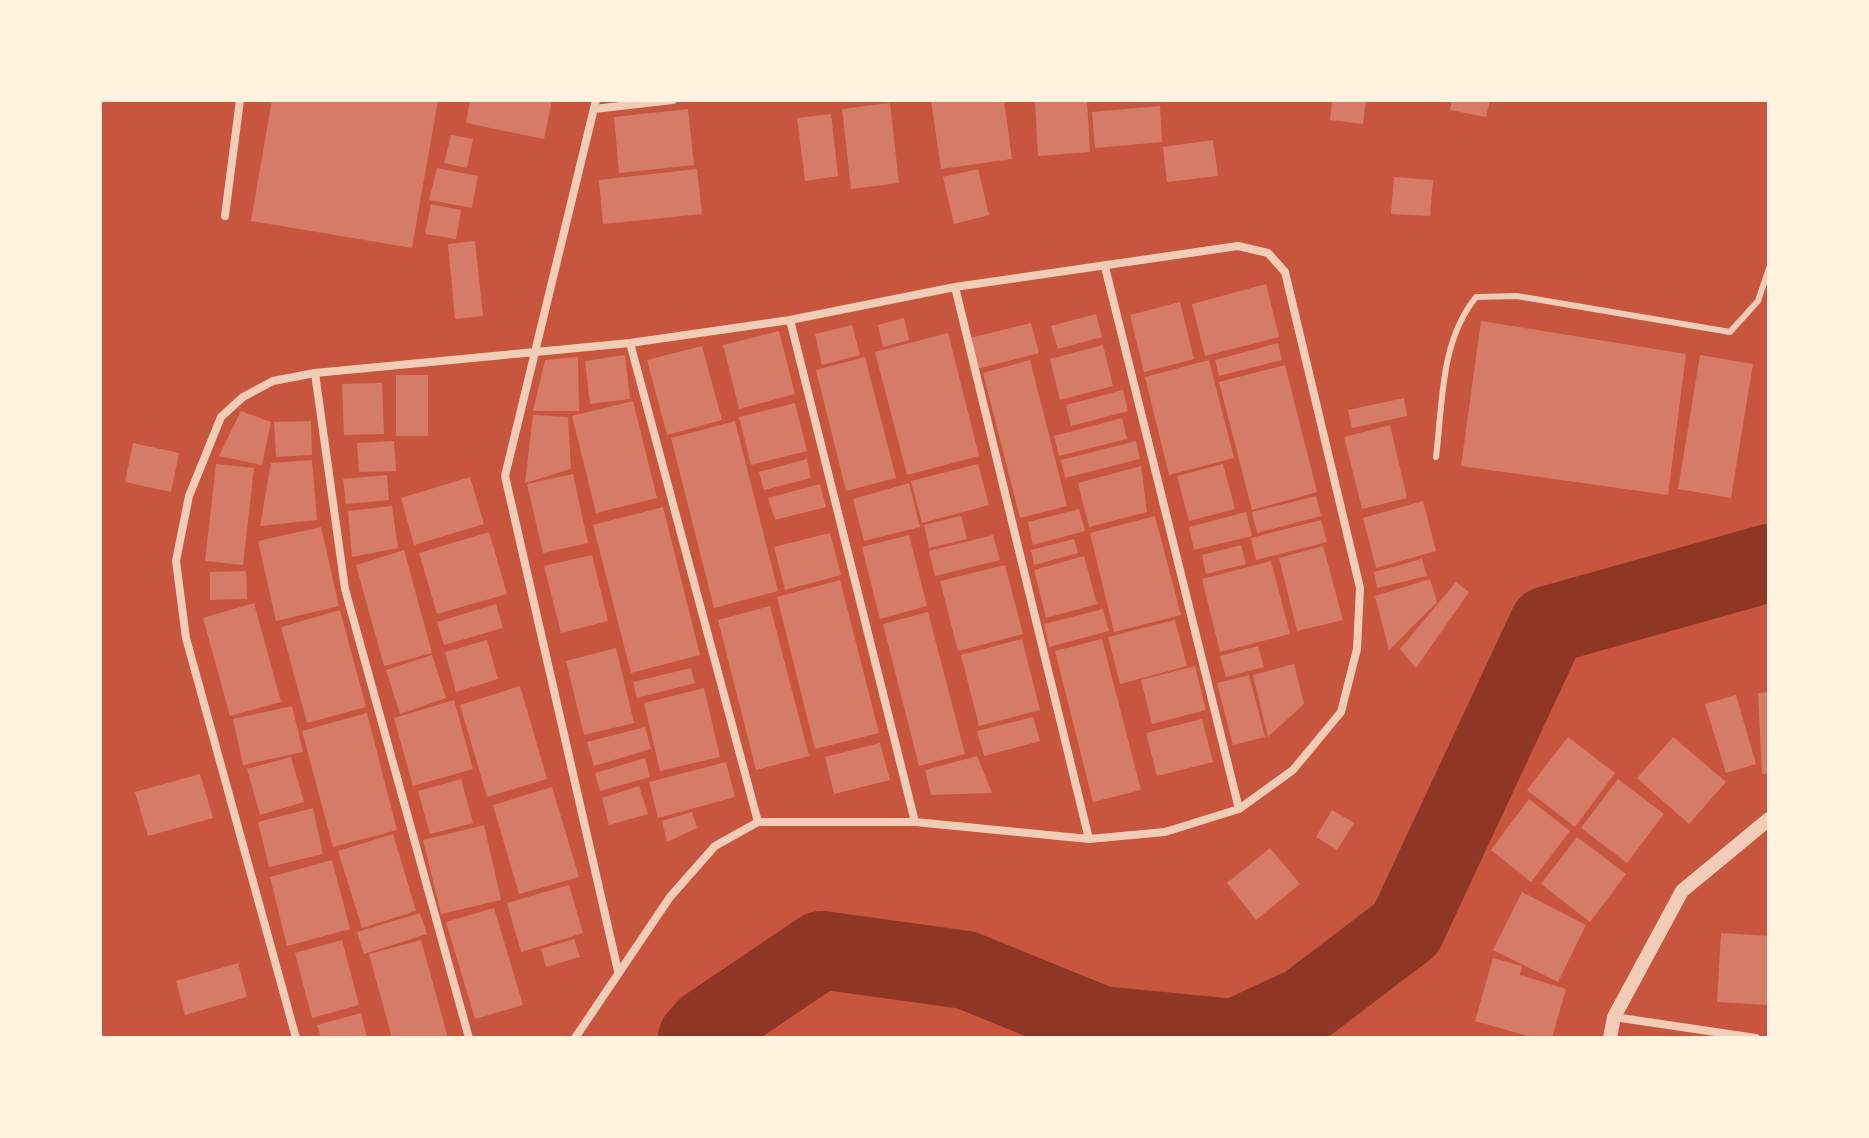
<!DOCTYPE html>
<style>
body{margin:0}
#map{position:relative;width:1869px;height:1138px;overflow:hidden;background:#c8553d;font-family:Figtree,sans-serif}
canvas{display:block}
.frame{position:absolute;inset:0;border:102px solid #fff3e0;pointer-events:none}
</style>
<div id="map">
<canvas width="1869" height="1138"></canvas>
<div class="frame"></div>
</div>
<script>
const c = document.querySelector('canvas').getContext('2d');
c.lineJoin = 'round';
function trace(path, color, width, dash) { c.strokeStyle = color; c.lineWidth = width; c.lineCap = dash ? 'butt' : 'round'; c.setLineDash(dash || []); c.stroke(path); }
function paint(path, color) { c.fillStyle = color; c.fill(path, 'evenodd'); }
const river = new Path2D(`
 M697,1038L707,1027L821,950L966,970L1101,1025L1235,1038L1306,1005L1406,929L1548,625L1769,563`);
const building = new Path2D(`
 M272,100H438L412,248L251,221Z
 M470,100H552L544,139L466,123Z
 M931,100H1004L1012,159L941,169Z
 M1035,100H1087L1090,152L1038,156Z
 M1332,100H1366L1363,124L1330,120Z
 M1452,100H1490L1486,117L1450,110Z
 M890,103L899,183L851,189L842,109Z
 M1160,106L1162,142L1095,148L1092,112Z
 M688,109L694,165L619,173L614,117Z
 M831,114L838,176L805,181L797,118Z
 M451,135L473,139L467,168L444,163Z
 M1213,140L1218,176L1167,182L1163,147Z
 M437,168L478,176L472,208L429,200Z
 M697,169L702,214L603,224L599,180Z
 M978,169L989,215L954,224L943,177Z
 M1394,177L1433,180L1430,216L1391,214Z
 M431,204L461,210L456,239L425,234Z
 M475,241L483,316L455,319L448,244Z
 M1266,284L1279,337L1205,356L1192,304Z
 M1180,302L1194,359L1144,372L1130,315Z
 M1096,314L1102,337L1058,349L1051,326Z
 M904,318L909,340L883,347L878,325Z
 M1481,321L1686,354L1668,495L1461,466Z
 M1031,323L1039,353L977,369L970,338Z
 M852,325L860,355L822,365L815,334Z
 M779,331L795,394L739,409L723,345Z
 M948,333L979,456L907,475L875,352Z
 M1278,343L1282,360L1219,376L1215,360Z
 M1103,345L1113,386L1060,400L1050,359Z
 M702,346L722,420L667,435L647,360Z
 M625,355L630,399L590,404L585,361Z
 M1700,355L1753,364L1731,498L1678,489Z
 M578,357L579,411H533L545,360Z
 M865,357L896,478L846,491L816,370Z
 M1030,360L1067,506L1020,518L983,373Z
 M1209,360L1234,458L1169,475L1145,377Z
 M1285,365L1317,492L1252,510L1219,382Z
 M396,375H428V436H396Z
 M382,383L384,434L344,435L342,384Z
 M1123,390L1128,411L1071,426L1066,405Z
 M1404,398L1407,416L1352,428L1348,410Z
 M633,401L657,498L596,513L572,416Z
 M795,403L807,451L751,465L739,417Z
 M241,411L271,422L262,465L219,456Z
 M533,415L568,417L571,469L525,483Z
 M1122,418L1127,439L1059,456L1054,436Z
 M311,421L312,455L276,457L274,422Z
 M735,421L778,591L714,608L671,438Z
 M1390,425L1407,498L1362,509L1344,437Z
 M394,441L396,471L359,472L357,443Z
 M1136,441L1140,459L1065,478L1061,460Z
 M133,443L179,453L171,492L125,482Z
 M807,459L811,478L764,490L759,472Z
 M312,460L317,520L260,526L271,463Z
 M216,464L254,468L243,565L205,561Z
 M978,464L989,505L922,523L911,481Z
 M1223,464L1235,509L1189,521L1177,476Z
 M1141,466L1147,512L1089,527L1078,483Z
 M573,474L588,543L543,553L527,484Z
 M387,475L389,500L346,504L343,479Z
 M470,477L484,524L414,545L401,498Z
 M909,483L920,527L864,541L853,499Z
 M820,484L826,507L775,520L768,498Z
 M1316,496L1321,516L1257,533L1252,512Z
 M1423,501L1436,551L1376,568L1363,518Z
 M392,506L398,548L352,557L348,511Z
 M663,507L700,655L631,673L593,525Z
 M1079,509L1085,531L1033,545L1028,522Z
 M1246,512L1252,536L1194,550L1189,527Z
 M961,516L967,539L929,548L924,525Z
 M1155,516L1181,615L1114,632L1090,533Z
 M1321,520L1327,542L1256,560L1251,538Z
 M321,527L339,606L276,621L258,541Z
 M489,532L507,594L437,614L419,553Z
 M830,533L841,575L785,590L774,547Z
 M909,535L927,606L880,619L862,547Z
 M993,535L1000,560L935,576L929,551Z
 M1074,539L1078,553L1034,565L1031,550Z
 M1241,545L1246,564L1206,574L1202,555Z
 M1323,546L1343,620L1297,631L1279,558Z
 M404,550L432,653L384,666L356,565Z
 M592,555L608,621L561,633L544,566Z
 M1084,556L1097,604L1046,618L1034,570Z
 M1422,559L1427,576L1377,588L1374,572Z
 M1271,561L1290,634L1220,652L1202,579Z
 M1005,565L1023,634L958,651L940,581Z
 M246,571L247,599L210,600V572Z
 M1430,579L1437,602L1389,650L1375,596Z
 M840,580L879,733L815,749L777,597Z
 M1456,582L1469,592L1416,668L1400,649Z
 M254,603L281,702L230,716L203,618Z
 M496,604L503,628L444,645L437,622Z
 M770,606L809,756L756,770L718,620Z
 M1103,609L1109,631L1049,647L1044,624Z
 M340,610L366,707L307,723L281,627Z
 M928,612L965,754L919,766L883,624Z
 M1175,620L1187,666L1120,684L1108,637Z
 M1022,639L1040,710L979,726L961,655Z
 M1102,639L1141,790L1093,802L1055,651Z
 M487,640L498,679L456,692L445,652Z
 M1258,646L1264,667L1226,677L1220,656Z
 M616,648L634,723L584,735L566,661Z
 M432,655L446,698L400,714L386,670Z
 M1294,664L1304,704L1268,737L1253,675Z
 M1195,666L1206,710L1152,724L1141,680Z
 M691,668L695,683L637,698L633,682Z
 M1249,675L1265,737L1233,745L1217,683Z
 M520,686L547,779L487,797L460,705Z
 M704,688L720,757L660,771L644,703Z
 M1769,692V774H1762L1758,693Z
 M1736,695L1756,764L1726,773L1705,704Z
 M454,700L473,769L413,786L394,718Z
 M292,706L303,752L243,765L233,719Z
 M367,713L397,830L333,847L302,731Z
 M1033,717L1040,741L984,756L977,731Z
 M1202,719L1213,762L1157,776L1146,733Z
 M645,727L651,749L594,766L587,742Z
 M1568,737L1615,773L1575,827L1527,790Z
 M1673,737L1726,782L1689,824L1637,778Z
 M880,743L890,780L834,794L825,757Z
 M977,756L992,793L931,795L925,770Z
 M291,757L304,802L260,815L247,769Z
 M645,758L650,777L600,791L595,773Z
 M726,762L735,797L658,818L649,782Z
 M200,774L213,818L148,836L135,792Z
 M461,779L473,823L430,834L418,791Z
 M1618,779L1664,814L1627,863L1581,828Z
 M639,786L648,814L609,825L602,798Z
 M552,787L579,877L519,894L493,805Z
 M1529,799L1570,831L1531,882L1491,850Z
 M313,808L323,854L269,867L258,822Z
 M1332,810L1354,823L1337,850L1316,837Z
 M692,812L697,828L667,842L662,821Z
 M484,825L501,900L441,914L423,840Z
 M393,834L416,911L362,928L338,851Z
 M1577,837L1626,874L1590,922L1541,884Z
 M1270,848L1300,884L1256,920L1227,883Z
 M332,860L350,929L287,946L270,877Z
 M569,885L583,933L521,952L507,903Z
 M1522,892L1586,925L1558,982L1493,950Z
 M494,908L523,1005L475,1019L446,922Z
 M420,913L427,934L364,954L357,932Z
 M1721,933L1769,936L1768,1005L1717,1002Z
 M574,939L580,957L546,967L541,949Z
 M342,940L359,1005L312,1018L295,953Z
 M421,940L448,1038H392L369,954Z
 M1493,958L1522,966L1520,975L1566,989L1552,1038H1535L1475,1021Z
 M238,963L247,997L185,1015L176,981Z
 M361,1013L367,1038H321L317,1025Z`);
const service = new Path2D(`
 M1436,457C1443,401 1440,342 1476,297L1517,296L1730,332L1758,301L1769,268`);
const minor = new Path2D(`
 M596,100L505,476L618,971
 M594,109L673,100
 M225,216L240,100
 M1105,267L1239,809
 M955,287L1089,839
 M790,320L915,822
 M630,343L758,822
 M315,373L345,589L469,1038
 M1614,1017L1756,1038
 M296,1038L186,638L176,561L189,496L221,417L243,397L273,381L315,373L630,343L790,320L955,287L1238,246L1268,253L1285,272L1360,588L1357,649L1341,712L1293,770L1239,809L1165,832L1089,839L915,822H758L715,846L670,897L575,1038`);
const tertiary = new Path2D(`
 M1610,1038L1614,1017L1682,891L1769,819`);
trace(river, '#8f3625', 78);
paint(building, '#d67c66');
trace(service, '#f1ccb7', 6);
trace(minor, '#f1ccb7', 8);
trace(tertiary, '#f1ccb7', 14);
</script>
